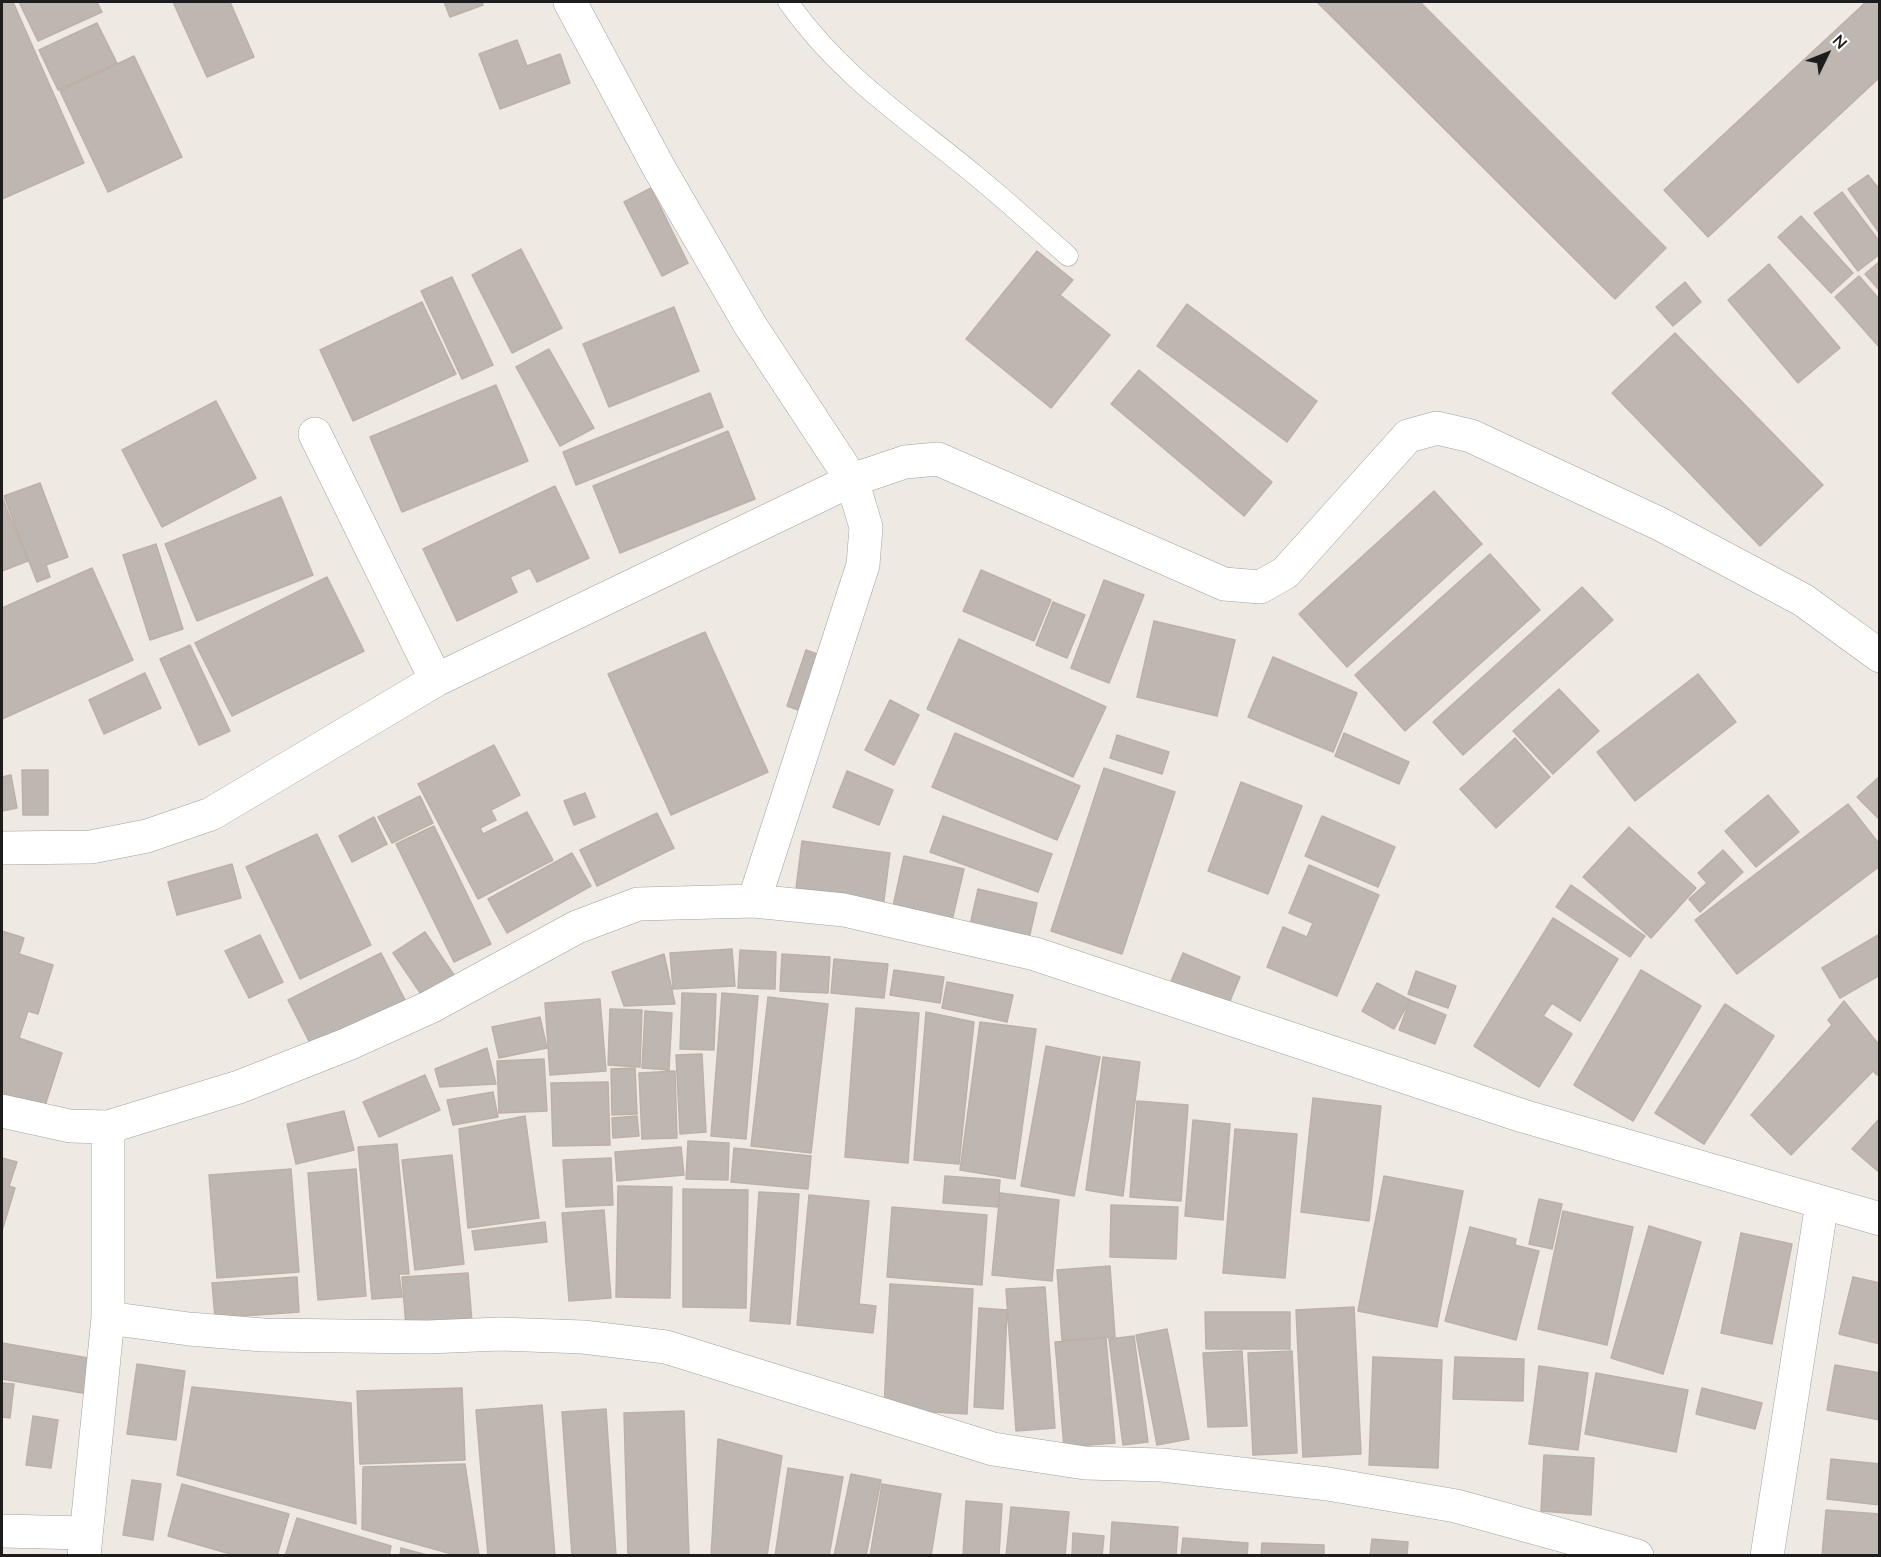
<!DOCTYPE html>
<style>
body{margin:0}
#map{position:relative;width:1881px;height:1557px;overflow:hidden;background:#eeeae3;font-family:Lato,sans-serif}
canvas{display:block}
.frame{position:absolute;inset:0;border:3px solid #1d1d1d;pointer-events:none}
.north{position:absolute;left:1797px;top:24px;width:60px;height:60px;-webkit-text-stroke:4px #fff;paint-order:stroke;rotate:47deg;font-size:16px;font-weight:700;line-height:24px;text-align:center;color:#1d1d1d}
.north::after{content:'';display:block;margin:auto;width:21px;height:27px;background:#1d1d1d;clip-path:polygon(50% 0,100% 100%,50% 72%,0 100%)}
</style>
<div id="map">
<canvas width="1881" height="1557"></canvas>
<div class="frame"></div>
<div class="north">N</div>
</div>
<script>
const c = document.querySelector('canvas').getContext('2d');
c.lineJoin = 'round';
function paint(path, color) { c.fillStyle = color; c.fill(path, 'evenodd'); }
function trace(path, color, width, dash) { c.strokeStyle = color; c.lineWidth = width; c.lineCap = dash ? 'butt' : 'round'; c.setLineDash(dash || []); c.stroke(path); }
const building = new Path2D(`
 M2,2H13L84,163L2,199Z
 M19,2H97L102,12L38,41Z
 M173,2H230L254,57L207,77Z
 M444,2H482L483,5L450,17Z
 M1317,2H1420L1666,248L1615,299Z
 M1866,2H1880V77L1708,237L1664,190Z
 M97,23L117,63L58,90L39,50Z
 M517,40L527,66L560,54L570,83L500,109L479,54Z
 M134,56L182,157L108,192L60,91Z
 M1868,175L1880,190V234L1848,189Z
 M651,188L688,263L662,276L624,202Z
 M1842,192L1880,242V254L1858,271L1814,213Z
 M1801,216L1853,273L1831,293L1778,237Z
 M521,249L562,328L512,353L472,275Z
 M1037,251L1073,280L1060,295L1110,335L1051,408L966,339Z
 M1880,261V291L1865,274Z
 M1769,264L1840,348L1798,383L1728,300Z
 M1859,276L1880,300V348L1835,297Z
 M452,277L493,365L462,379L421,291Z
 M1685,282L1701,302L1673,326L1656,307Z
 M422,302L456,374L353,421L320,350Z
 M1187,304L1317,401L1287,442L1157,346Z
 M674,307L699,371L609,407L583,344Z
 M1675,333L1823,485L1760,546L1612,393Z
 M549,349L594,428L560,446L516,367Z
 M1139,370L1272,482L1244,516L1111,404Z
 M496,385L528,461L402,512L370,437Z
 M710,393L723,427L576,485L563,452Z
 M216,401L256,478L162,527L122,450Z
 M728,431L755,499L620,553L593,486Z
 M40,483L68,557L46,565L50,577L37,582L4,496Z
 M555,486L589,558L537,582L530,568L510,577L517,592L457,621L423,549Z
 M1434,491L1482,544L1347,667L1299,614Z
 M2,497L28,561L2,571Z
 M281,497L313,575L197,621L165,544Z
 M156,544L183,629L150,640L123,555Z
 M1490,554L1540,610L1405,731L1355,675Z
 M92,568L133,660L2,719V608Z
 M981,570L1051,600L1034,641L963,611Z
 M327,577L364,651L232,716L195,643Z
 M1104,580L1144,595L1109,683L1071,668Z
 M1582,587L1613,620L1463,755L1433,722Z
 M1053,602L1085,615L1067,658L1036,645Z
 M1154,621L1235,640L1217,716L1137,697Z
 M705,632L768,772L671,815L608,674Z
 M959,639L1106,707L1073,777L927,709Z
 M190,645L230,731L199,745L160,659Z
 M806,650L831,659L812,715L787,706Z
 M1273,657L1357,693L1333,752L1248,717Z
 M145,673L161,708L104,734L89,700Z
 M1698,674L1736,722L1635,801L1597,752Z
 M1559,689L1599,731L1553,774L1513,731Z
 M890,700L919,715L894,765L865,750Z
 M955,733L1080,786L1057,840L932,787Z
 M1344,733L1409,762L1399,784L1335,756Z
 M1117,735L1169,752L1162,774L1110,758Z
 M1515,738L1550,777L1496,828L1460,789Z
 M494,745L520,795L491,810L496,820L480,828L483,834L527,812L553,860L478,899L418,784Z
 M1104,768L1175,792L1122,954L1051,931Z
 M22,770H48V815H23Z
 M847,771L893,790L879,825L833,807Z
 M11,775L17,808L2,811V777Z
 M1880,776V820L1857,797Z
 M1241,782L1302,806L1268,894L1208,871Z
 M585,793L595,817L574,825L564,801Z
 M1768,795L1799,832L1756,867L1725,831Z
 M420,796L433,823L392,843L378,817Z
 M1848,804L1880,845V866L1737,974L1695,920Z
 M657,813L674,848L597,886L580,850Z
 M943,816L1052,854L1038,892L930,852Z
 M1322,816L1395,847L1378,887L1305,856Z
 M374,817L387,844L352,862L339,836Z
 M434,826L491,944L454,962L396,844Z
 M1629,827L1696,888L1651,938L1583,877Z
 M317,834L371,945L300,979L246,867Z
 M802,841L890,853L883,908L795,896Z
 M1723,850L1743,872L1700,912L1689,899L1707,883L1698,873Z
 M572,853L591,886L507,933L488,899Z
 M904,856L964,869L951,925L892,911Z
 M232,864L241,898L177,915L168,882Z
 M1309,865L1379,895L1337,996L1267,967L1283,927L1307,937L1313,923L1289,913Z
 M1571,885L1645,936L1630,957L1556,907Z
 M978,889L1037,903L1026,952L967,939Z
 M1553,918L1618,959L1580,1021L1552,1003L1543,1016L1572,1034L1539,1087L1474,1046Z
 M2,931L24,938L19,954L53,965L38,1014L28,1011L19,1038L62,1053L44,1109L2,1095Z
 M425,932L456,978L425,1000L393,953Z
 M1880,934V975L1840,998L1822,968Z
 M260,935L283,982L249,998L225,951Z
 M732,949L735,986L673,989L670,953Z
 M740,950L776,952L775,989L738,988Z
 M381,953L405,1000L312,1047L288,1000Z
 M1183,953L1240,977L1227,1008L1170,984Z
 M664,954L675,1004L624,1006L612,972Z
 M782,954L830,957L828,993L780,991Z
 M834,959L888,964L884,998L831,993Z
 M894,970L944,977L940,1003L890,995Z
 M1641,970L1701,1006L1633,1121L1574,1085Z
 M1416,971L1456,986L1448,1008L1408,994Z
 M947,982L1013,995L1007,1022L942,1008Z
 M1377,983L1410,1000L1394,1029L1362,1011Z
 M682,993L716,994L714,1050L680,1049Z
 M722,993L758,996L746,1139L711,1136Z
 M768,997L828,1004L811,1153L751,1146Z
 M600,999L606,1071L550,1075L545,1003Z
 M1410,1000L1446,1015L1435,1044L1399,1030Z
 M1844,1001L1880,1046V1073L1877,1075L1873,1071L1791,1155L1751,1115L1832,1025L1828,1020Z
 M1725,1004L1774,1036L1704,1144L1655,1113Z
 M856,1008L919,1013L908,1163L845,1157Z
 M610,1009L642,1010L640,1067L608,1065Z
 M645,1011L672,1013L669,1070L642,1068Z
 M926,1012L974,1022L959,1164L914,1160Z
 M540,1017L547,1048L499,1058L492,1027Z
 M980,1022L1036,1029L1015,1179L960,1170Z
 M1046,1046L1100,1057L1074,1196L1021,1186Z
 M487,1048L496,1084L440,1087L435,1069Z
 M702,1054L706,1132L680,1134L676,1055Z
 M1103,1057L1140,1062L1123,1196L1086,1190Z
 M544,1059L547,1111L499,1113L497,1061Z
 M635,1068L637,1114L612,1115L611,1069Z
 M675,1071L677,1138L642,1139L639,1073Z
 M425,1075L440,1110L379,1137L363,1102Z
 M608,1082L610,1145L553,1146L551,1083Z
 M493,1092L498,1117L453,1125L447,1100Z
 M1313,1098L1381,1106L1369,1221L1301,1212Z
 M1137,1101L1188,1105L1181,1201L1130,1197Z
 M344,1111L354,1150L296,1164L287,1124Z
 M525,1116L539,1218L468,1228L459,1129Z
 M637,1116L639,1136L613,1138L612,1118Z
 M1880,1118V1173L1852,1149Z
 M1193,1120L1230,1124L1223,1220L1185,1216Z
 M1235,1129L1297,1134L1285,1278L1223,1273Z
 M688,1141L729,1143L728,1180L686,1179Z
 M397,1144L409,1274H399L402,1297L372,1299L358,1147Z
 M681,1147L684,1175L617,1181L615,1152Z
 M734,1148L811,1156L808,1189L731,1182Z
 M452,1155L464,1264L415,1270L402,1160Z
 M2,1158L17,1162L9,1186L15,1188L2,1231Z
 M611,1158L613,1205L566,1207L563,1160Z
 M291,1169L299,1272L217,1278L209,1175Z
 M356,1169L366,1296L318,1300L308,1173Z
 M945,1176L1000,1180L998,1207L943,1203Z
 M1384,1176L1463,1191L1437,1327L1358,1311Z
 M618,1186L672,1187L670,1298L616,1297Z
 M683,1189L748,1190L746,1308L683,1307Z
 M759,1192L799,1194L790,1324L750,1321Z
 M1000,1193L1059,1200L1052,1281L992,1275Z
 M809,1195L869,1201L859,1304L876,1306L873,1333L797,1325Z
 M1539,1199L1562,1204L1552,1249L1529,1244Z
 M1111,1205L1178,1207L1176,1259L1110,1257Z
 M892,1207L987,1215L982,1285L887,1277Z
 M604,1210L611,1298L569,1301L562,1213Z
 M1563,1211L1633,1227L1607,1345L1538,1329Z
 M545,1222L547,1242L475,1250L472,1231Z
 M1649,1226L1701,1242L1663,1374L1611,1358Z
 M1470,1227L1516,1239L1515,1245L1539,1251L1516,1340L1445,1321Z
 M1741,1233L1792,1244L1772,1344L1721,1333Z
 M1110,1266L1115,1337L1062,1340L1057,1270Z
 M468,1273L472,1322L406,1327L402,1277Z
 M297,1277L299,1312L215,1318L212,1283Z
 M1853,1277L1880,1283V1344L1839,1334Z
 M890,1284L973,1289L967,1414L884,1409Z
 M1045,1287L1055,1428L1016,1431L1006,1289Z
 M1354,1307L1361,1454L1303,1457L1296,1310Z
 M979,1308L1007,1310L1003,1409L974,1407Z
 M1205,1312H1290V1349H1206Z
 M1167,1329L1189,1439L1157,1445L1136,1335Z
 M1134,1336L1148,1442L1123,1445L1109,1339Z
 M1106,1338L1115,1443L1064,1447L1055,1342Z
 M2,1343L94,1359L88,1394L2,1379Z
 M1242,1351L1247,1426L1208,1427L1203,1353Z
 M1292,1351L1297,1453L1253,1455L1248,1353Z
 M1373,1357L1442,1360L1438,1468L1369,1465Z
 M1455,1357L1524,1359L1523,1401L1453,1399Z
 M137,1364L185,1371L176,1440L127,1434Z
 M1835,1365L1880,1373V1420L1827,1410Z
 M1539,1366L1588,1373L1578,1450L1529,1444Z
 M1596,1373L1688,1390L1676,1452L1585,1434Z
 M2,1383L14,1384L10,1418L2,1417Z
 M192,1387L351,1403L356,1524L177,1475Z
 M462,1388L465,1460L360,1464L357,1391Z
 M1702,1388L1762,1403L1755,1429L1696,1414Z
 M542,1405L555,1556H488L476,1410Z
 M606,1409L616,1556H572L562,1412Z
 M684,1411L689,1556H628L624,1413Z
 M33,1416L58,1420L51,1468L26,1465Z
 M718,1439L782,1456L767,1556H711Z
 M1544,1455L1594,1458L1591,1515L1541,1511Z
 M1831,1459L1880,1464V1505L1827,1499Z
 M465,1464L479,1556H459L362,1529L363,1467Z
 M788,1468L843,1477L829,1556H775Z
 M851,1474L881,1480L866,1556H834Z
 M132,1480L161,1484L153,1540L123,1535Z
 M182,1484L289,1514L277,1556H237L168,1536Z
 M882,1484L941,1494L931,1556H870Z
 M966,1501L1002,1504L999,1556H963Z
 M1011,1507L1069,1512L1065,1556H1006Z
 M1826,1510L1880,1514V1556H1822Z
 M297,1518L391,1546L389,1556H285Z
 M1112,1522L1178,1527L1176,1556H1110Z
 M1073,1533L1104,1536L1102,1556H1072Z
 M1183,1538L1248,1543L1247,1556H1181Z
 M1372,1539L1408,1542L1407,1556H1370Z
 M1262,1543L1324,1545V1556H1261Z
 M401,1548L431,1556H400Z`);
const service = new Path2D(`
 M788,2C842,78 905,117 975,175C1007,201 1037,229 1068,256`);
const minor = new Path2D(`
 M570,2L659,168L750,325L852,480L866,527L863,565L754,901
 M315,434L436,680
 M2,848L91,847L147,836L211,814L436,680L852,480L905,462L938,459L1224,584L1260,587L1285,573L1408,436L1437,428L1471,436L1660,524L1803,600L1880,656
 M2,1111L70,1126L108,1127L239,1087L348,1044L430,1007L577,927L638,904L754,901L844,910L1035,954L1523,1116L1880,1219
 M108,1318L189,1329L263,1335L428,1337L500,1334L583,1337L666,1347L993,1449L1085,1463L1162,1465L1328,1484L1456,1506L1637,1556
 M2,1531L84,1533
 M84,1556L108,1318V1127
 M1767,1556L1822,1203`);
paint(building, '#beb6b0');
trace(building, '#beb0a7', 1.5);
trace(service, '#a1a1a1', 21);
trace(minor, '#a1a1a1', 34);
trace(service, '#fff', 20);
trace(minor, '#fff', 33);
</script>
